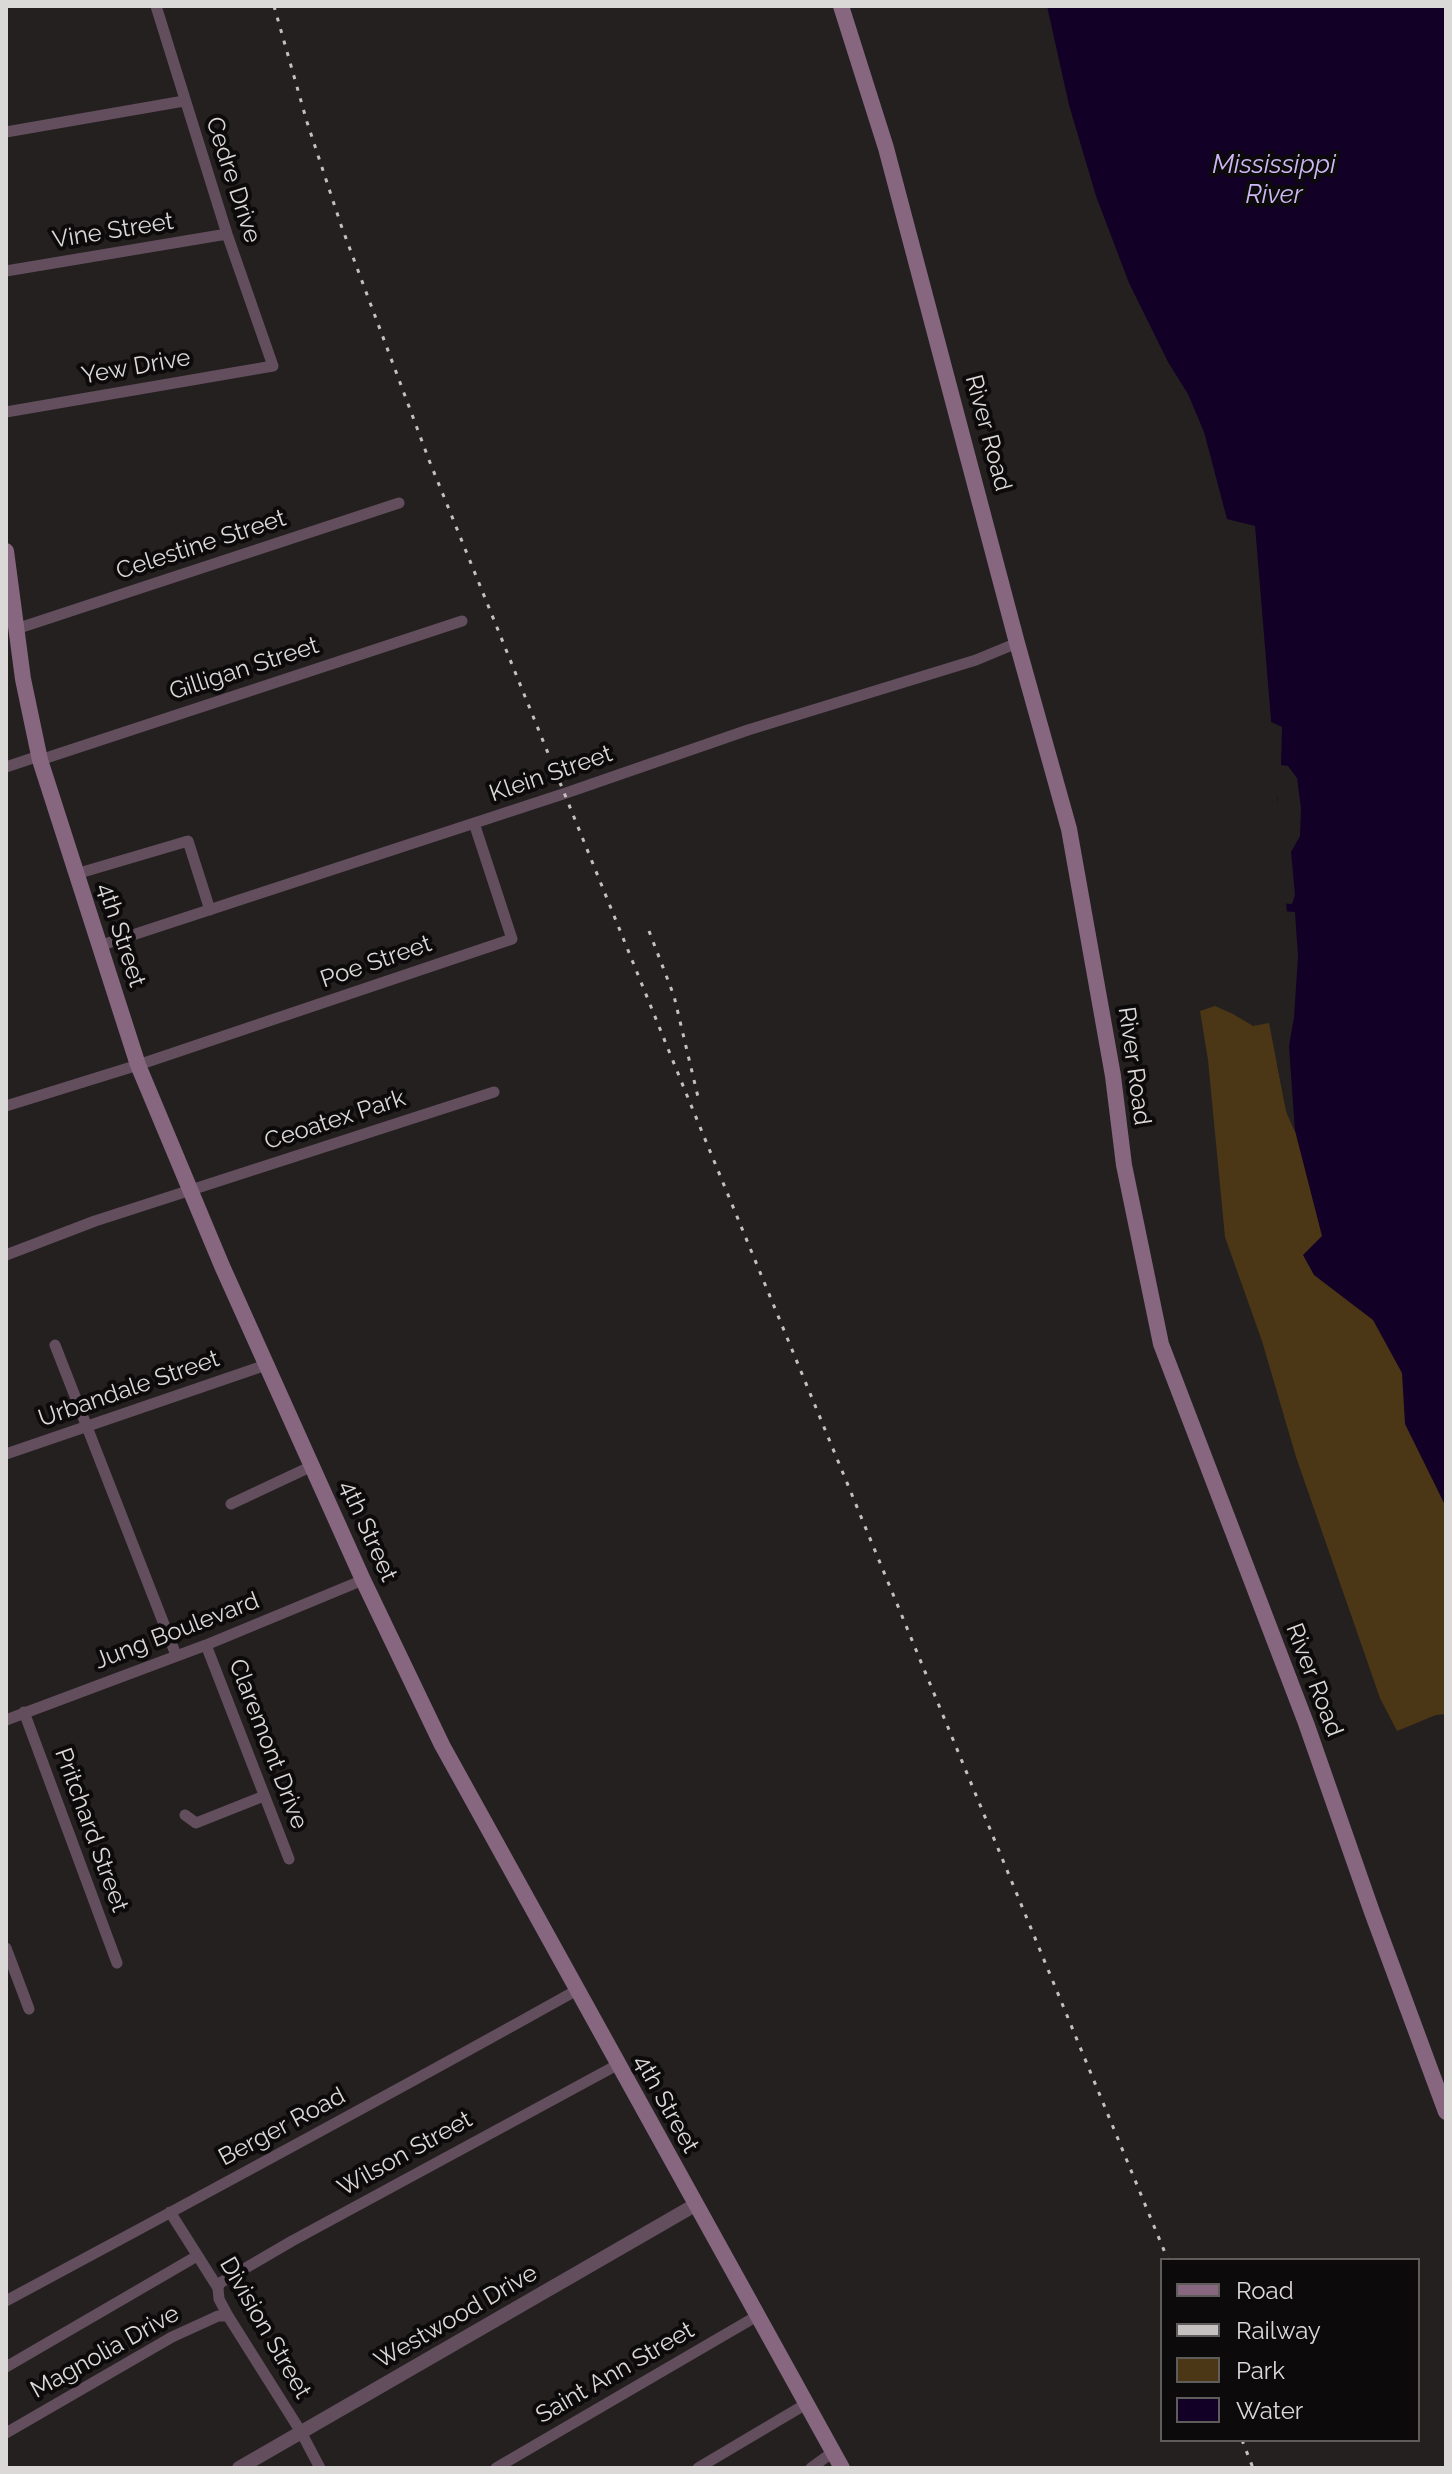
<!DOCTYPE html>
<style>
body{margin:0}
#map{position:relative;width:1452px;height:2474px;overflow:hidden;background:#252020;font-family:Raleway,sans-serif}
canvas{display:block}
.frame{position:absolute;inset:0;border:8px solid #dbd8d8;pointer-events:none}
.legend{position:absolute;left:1160px;top:2258px;width:260px;height:184px;box-sizing:border-box;background:#0c0a0a;border:2px solid #5f5c5c;margin:0;padding:10px 14px;list-style:none;font-size:24px;color:#dbd8d8}
.legend li{display:flex;align-items:center;gap:16px;height:40px}
.legend b{width:40px;border:2px solid #5f5c5c}
</style>
<div id="map">
<canvas width="1452" height="2474"></canvas>
<div class="frame"></div>
<ul class="legend">
<li><b style="height:10px;background:#876780"></b>Road</li>
<li><b style="height:10px;background:#c5c1c1"></b>Railway</li>
<li><b style="height:22px;background:#4b3715"></b>Park</li>
<li><b style="height:22px;background:#120027"></b>Water</li>
</ul>
</div>
<script>
const c = document.querySelector('canvas').getContext('2d');
c.lineJoin = 'round';
function paint(path, color) { c.fillStyle = color; c.fill(path, 'evenodd'); }
function trace(path, color, width, dash) { c.strokeStyle = color; c.lineWidth = width; c.lineCap = dash ? 'butt' : 'round'; c.setLineDash(dash || []); c.stroke(path); }
function label(font, color, halo, rows, align = 'center') {
  c.font = font + ' Raleway,sans-serif'; c.lineWidth = 8; c.setLineDash([]); c.textBaseline = 'middle'; c.strokeStyle = halo; c.fillStyle = color; for (const [text, x, y, turn = 0] of rows) {
    c.save(); c.translate(x, y); c.rotate((+turn || 0) * Math.PI / 180); c.textAlign = isNaN(turn) ? turn : align; if (halo) c.strokeText(text, 0, 0); c.fillText(text, 0, 0); c.restore();
  }
}
const green = new Path2D(`
 M1215,1006L1233,1014L1253,1026L1269,1023L1286,1111L1391,1298L1446,1494V1714L1436,1715L1397,1731L1380,1698L1296,1457L1262,1341L1225,1237L1208,1060L1200,1011Z`);
const water = new Path2D(`
 M1047,6H1446V1507L1405,1424L1402,1373L1373,1320L1314,1275L1303,1255L1322,1236L1280,1072L1292,974L1255,526L1227,519L1204,432L1188,394L1168,362L1129,283L1096,196L1069,105Z`);
const pier = new Path2D(`
 M1267,720L1282,727L1281,765L1288,766L1297,778L1301,808L1300,836L1291,852L1295,895L1292,904L1280,903L1275,832L1278,798L1272,789Z
 M1281,911L1295,912L1298,957L1294,1017L1289,1046L1295,1132L1287,1114L1277,1064L1279,1014L1288,974Z`);
const minor = new Path2D(`
 M6,132L184,101
 M6,271L227,234
 M6,412L273,366L227,234L156,6
 M16,629L399,503
 M40,760L462,621
 M6,767L39,756
 M76,874L188,841L210,910
 M99,946L566,793L748,730L976,660L1017,643
 M6,1106L138,1065L512,939L474,823
 M6,1255L95,1221L494,1092
 M55,1345L176,1655
 M6,1454L266,1365
 M231,1504L312,1466
 M206,1645L289,1859
 M24,1712L117,1963
 M6,1720L206,1645L363,1580
 M185,1815L196,1823L264,1796
 M6,1948L29,2009
 M170,2212L218,2288L219,2299L228,2316L301,2432L320,2468
 M218,2288L220,2283L292,2241L617,2065
 M6,2301C197,2198 388,2096 577,1990
 M6,2367L197,2256
 M6,2433L172,2337L218,2316H228
 M496,2468L757,2316
 M698,2468L806,2404
 M811,2468L833,2452`);
const tertiary = new Path2D(`
 M239,2468L695,2205`);
const secondary = new Path2D(`
 M841,6L886,148L1017,643L1069,829L1113,1076L1124,1165L1161,1344L1306,1723L1372,1912L1446,2112
 M6,551L23,679L40,760L138,1065L222,1266L363,1580L442,1745L842,2468`);
const rail = new Path2D(`
 M274,6L307,122L341,225L429,460L686,1093L1168,2260
 M649,931L674,996L698,1097
 M1242,2440L1253,2468`);
const streetNames = [
 ["Cedre Drive",233,180,72],
 ["Vine Street",113,231,-9],
 ["Yew Drive",136,367,-10],
 ["River Road",988,433,75],
 ["Celestine Street",201,545,-18],
 ["Gilligan Street",244,669,-18],
 ["Klein Street",551,774,-19],
 ["4th Street",121,935,72],
 ["Poe Street",376,962,-19],
 ["River Road",1134,1066,82],
 ["Ceoatex Park",335,1120,-18],
 ["Urbandale Street",129,1389,-19],
 ["4th Street",368,1531,66],
 ["Jung Boulevard",177,1631,-21],
 ["River Road",1314,1680,69],
 ["Claremont Drive",268,1744,69],
 ["Pritchard Street",91,1830,70],
 ["4th Street",666,2104,61],
 ["Berger Road",282,2127,-28],
 ["Wilson Street",405,2154,-29],
 ["Westwood Drive",456,2317,-30],
 ["Division Street",265,2328,60],
 ["Magnolia Drive",105,2352,-29],
 ["Saint Ann Street",615,2373,-30]
];
const waterNames = [
 ["Mississippi",1274,165],
 ["River",1274,195]
];
paint(green, '#4b3715');
paint(water, '#120027');
paint(pier, '#252020');
trace(minor, '#624e5d', 11);
trace(tertiary, '#624e5d', 14);
trace(secondary, '#876780', 16);
trace(rail, '#c5c1c1', 3, [4, 8]);
label('24px', '#dbd8d8', '#0c0a0a', streetNames);
label('italic 26px', '#cdb8f5', '#0c0a0a', waterNames);
</script>
